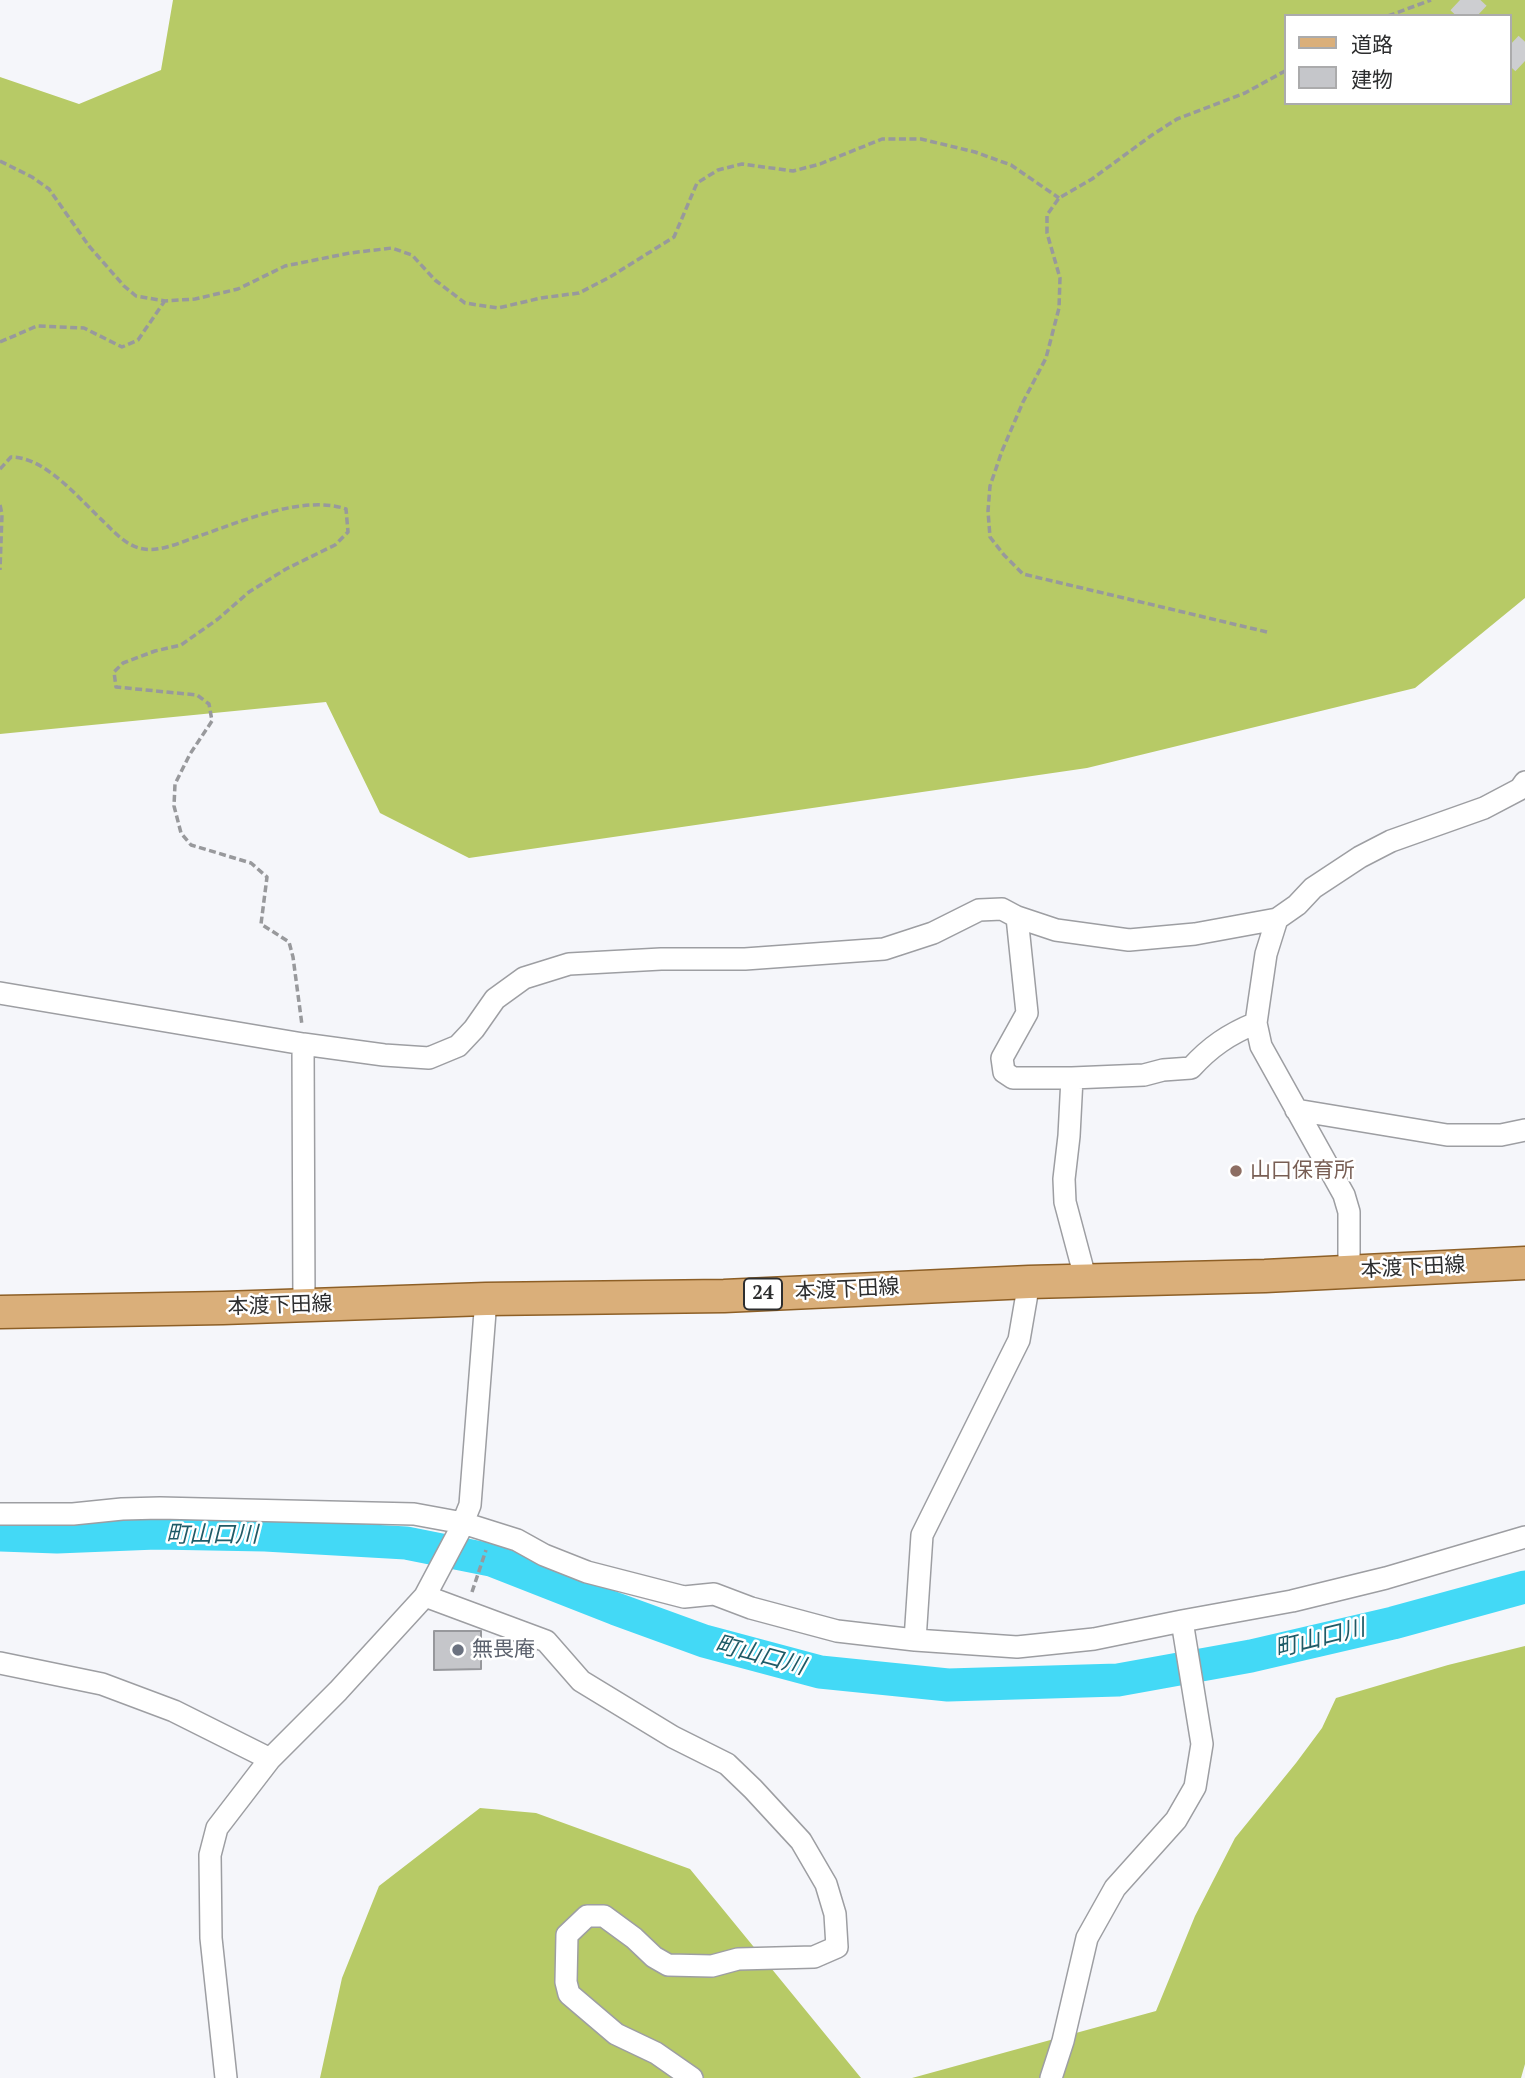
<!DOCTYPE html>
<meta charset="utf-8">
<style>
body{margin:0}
#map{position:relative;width:1525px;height:2078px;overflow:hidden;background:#f5f6fa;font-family:"PT Serif","Noto Sans JP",serif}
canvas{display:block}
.legend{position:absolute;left:1284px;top:14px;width:228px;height:91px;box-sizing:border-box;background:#fff;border:2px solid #ababac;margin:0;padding:9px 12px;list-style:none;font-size:21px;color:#2d2e2f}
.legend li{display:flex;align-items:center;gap:14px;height:35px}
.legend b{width:35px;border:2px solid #ababac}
</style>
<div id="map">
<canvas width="1525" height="2078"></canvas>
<ul class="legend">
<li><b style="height:9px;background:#daaf7a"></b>道路</li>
<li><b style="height:19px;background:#c5c6ca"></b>建物</li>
</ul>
</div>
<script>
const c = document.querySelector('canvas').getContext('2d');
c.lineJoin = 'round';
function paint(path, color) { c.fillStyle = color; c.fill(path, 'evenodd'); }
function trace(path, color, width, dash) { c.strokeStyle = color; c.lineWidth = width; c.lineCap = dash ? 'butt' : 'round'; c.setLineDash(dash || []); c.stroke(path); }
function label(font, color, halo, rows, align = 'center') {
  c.font = font + ' "PT Serif","Noto Sans JP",serif'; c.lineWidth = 5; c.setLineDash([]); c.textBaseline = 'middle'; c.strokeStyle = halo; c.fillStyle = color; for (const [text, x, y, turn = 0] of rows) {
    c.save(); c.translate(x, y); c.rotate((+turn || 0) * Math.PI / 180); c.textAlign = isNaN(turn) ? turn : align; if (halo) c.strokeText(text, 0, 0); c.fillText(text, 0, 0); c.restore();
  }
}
const forest = new Path2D(`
 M173,0H1525V598L1415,688L1087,768L469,858L380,813L326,702L0,734V77L79,104L161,70ZM1285,16H1509V103H1285Z
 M1525,1646V2064L1521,2078H912L1156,2011L1195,1916L1235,1838L1296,1763L1322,1728L1336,1698L1448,1665Z
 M480,1808L536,1813L690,1869L861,2078H320L342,1978L379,1886Z`);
const river = new Path2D(`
 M0,1535L57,1537L156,1533L265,1535L406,1543L491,1560L616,1609L704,1641L820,1672L948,1685L1118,1680L1251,1656L1393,1623L1525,1587`);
const building = new Path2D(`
 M434,1631H481V1669L434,1670Z`);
const secondaryTunnel = new Path2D(`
 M1460,0L1477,16
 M1509,46L1525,61`);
const path = new Path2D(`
 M1388,16L1431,0
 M0,161L32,177L49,189L89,246L124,286L136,296L165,301L195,299L238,289L285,266L350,253L392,248L412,255L435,280L465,303L498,308L541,298L579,293L610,277L674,237L697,183L718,170L742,164L793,171L820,164L882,139H921L975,152L1011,165L1059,198
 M0,342L37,326L84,328L122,347L138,340L164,302
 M0,469L11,457C46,457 80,500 105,523C116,534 128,547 144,549C159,552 182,542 196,537C238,523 302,494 346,509L348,532L335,545L286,569L249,592L218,619L181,645L155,651L123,663L114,672L116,687L197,695L209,704L212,721L190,754L175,784L174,806L181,833L191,845L251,863L267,877L261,924L289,942L293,957L302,1025
 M0,505L2,514L0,570
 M1267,632L1023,574L1004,555L990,537L988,511L990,486L1002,451L1023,402L1046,358L1059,308L1060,278L1047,233V215L1059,198L1092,179L1152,135L1177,119L1245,93L1285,71
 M472,1592L486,1550`);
const street = new Path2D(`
 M1017,917L1027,1013L1002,1058L1004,1072L1013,1078H1072L1069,1136L1064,1179L1065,1202L1086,1281
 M1277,919L1266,954L1259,1002L1256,1023L1261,1046L1344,1195L1349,1212V1272
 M0,993L303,1044L384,1055L429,1058L458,1046L474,1029L495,999L524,978L569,964L661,959H745L884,949L933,933L979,910L1002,909L1017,917L1056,930L1129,940L1195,934L1277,919L1297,905L1313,888L1360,857L1391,841L1484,808L1520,789L1525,782
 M303,1044L304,1305
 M1072,1078L1144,1075L1163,1070L1191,1068C1210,1047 1229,1034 1256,1023
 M1296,1110L1447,1135H1501L1525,1130
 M0,1514H73L122,1509L160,1508L414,1514L463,1523L517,1540L544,1555L587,1572L684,1597L714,1594L751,1608L837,1631L915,1640L1017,1647L1094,1639L1182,1621L1292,1601L1386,1578L1525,1537
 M425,1596L546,1641L581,1681L673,1737L727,1764L753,1789L801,1841L826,1884L835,1914L837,1947L814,1957L738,1959L712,1966L668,1965L654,1957L634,1938L604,1916H587L567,1935L566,1982L569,1994L616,2034L656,2053L692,2078
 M915,1640L922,1535L1019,1340L1029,1282
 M0,1663L102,1684L174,1711L270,1759
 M226,2078L211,1938L210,1855L217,1828L270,1759L338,1691L425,1596L459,1532L470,1505L486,1299
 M1051,2078L1063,2041L1087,1938L1115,1888L1176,1820L1195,1787L1202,1744L1182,1621`);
const primary = new Path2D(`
 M0,1312L223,1308L486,1299L724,1296L1029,1282L1265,1276L1525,1263`);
const markers = [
 [1236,1171,7,"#8d6e63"],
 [458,1650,7,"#6b7280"]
];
const shields = [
 [763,1294,38]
];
const shieldNames = [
 ["24",763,1294]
];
const educationNames = [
 ["山口保育所",1250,1171]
];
const streetNames = [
 ["本渡下田線",1413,1268,-3],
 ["本渡下田線",847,1290,-3],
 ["本渡下田線",280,1306,-2]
];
const worshipNames = [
 ["無畏庵",472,1650]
];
const waterNames = [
 ["町山口川",212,1535],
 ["町山口川",1320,1639,-14],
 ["町山口川",760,1656,15]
];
paint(forest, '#b7ca66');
trace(river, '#43d9f6', 33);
paint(building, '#c5c6ca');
trace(building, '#97989c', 2);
trace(secondaryTunnel, '#cdced1', 28, [28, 14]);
trace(street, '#9d9ea2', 24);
trace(primary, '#8d5f26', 35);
trace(path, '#98999c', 3.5, [7, 3.5]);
trace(street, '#fff', 21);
trace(primary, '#daaf7a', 32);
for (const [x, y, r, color] of markers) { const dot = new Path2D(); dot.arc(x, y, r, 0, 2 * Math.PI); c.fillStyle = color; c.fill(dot); trace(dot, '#fff', 2.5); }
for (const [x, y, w] of shields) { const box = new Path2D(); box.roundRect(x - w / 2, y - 15.5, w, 31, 5); c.fillStyle = '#fff'; c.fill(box); trace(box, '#2d2e2f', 2); }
label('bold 19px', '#2d2e2f', null, shieldNames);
label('21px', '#785e54', '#fff', educationNames, 'left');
label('21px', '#2d2e2f', '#fff', streetNames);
label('21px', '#5b616d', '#fff', worshipNames, 'left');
label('italic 23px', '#1f5b67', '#fff', waterNames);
</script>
